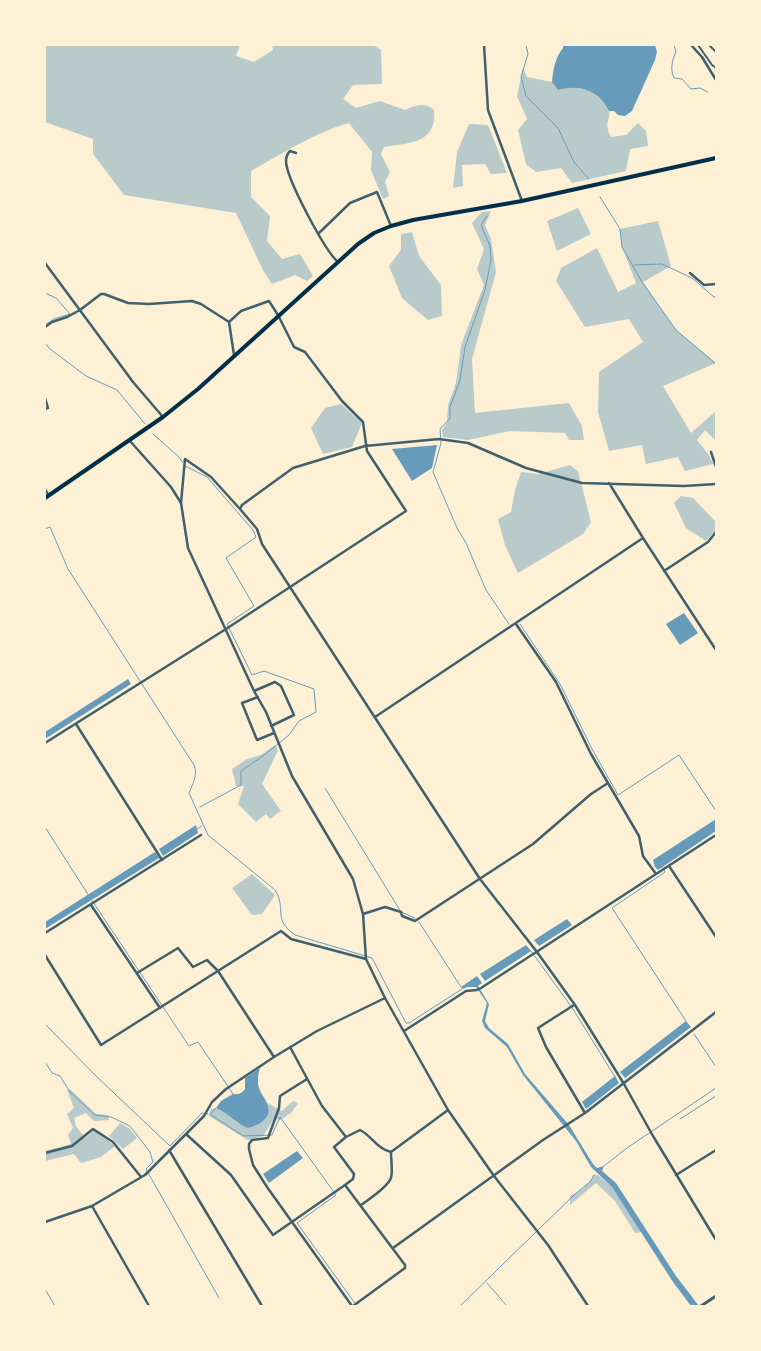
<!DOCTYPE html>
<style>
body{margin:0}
#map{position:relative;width:761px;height:1351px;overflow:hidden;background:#fdf0d5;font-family:"DM Sans",sans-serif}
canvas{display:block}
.frame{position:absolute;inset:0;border:46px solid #fdf0d5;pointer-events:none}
</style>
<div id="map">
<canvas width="761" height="1351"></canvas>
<div class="frame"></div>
</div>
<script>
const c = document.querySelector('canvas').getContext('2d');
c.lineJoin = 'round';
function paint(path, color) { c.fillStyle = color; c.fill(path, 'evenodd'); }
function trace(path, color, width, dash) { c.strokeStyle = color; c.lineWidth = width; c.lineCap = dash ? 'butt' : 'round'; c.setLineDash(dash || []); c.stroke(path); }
const green = new Path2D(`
 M45,45H240L236,56L254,62L273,50L272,45H373L381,50L382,84L353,85L343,99L356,108L380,101L405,110C416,105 424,102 434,110C438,144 407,143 384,147L381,154L390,172L385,182L389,196L383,199L371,170L372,152L349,123C318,131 279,155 251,171V197L270,216L267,241L282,259L300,254L313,276L307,281L295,275L272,284L263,270L236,213L124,195L93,154V139L45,122Z
 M523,68L527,77L552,82L558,90C562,89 566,87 570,87C583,86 606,95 609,110C611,121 603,121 611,137L626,135L638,123L646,131L648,146L630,149L626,171L572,183L561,168L536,172L526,164L518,130L527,119L517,96Z
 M469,124L488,125L507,173L491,174L485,164L462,165L463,186L453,188L457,152Z
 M578,208L591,234L557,251L547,221Z
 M491,211L485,225L491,239L496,272L472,359L475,413L569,403L582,426L584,440H569L565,433L510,431L468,440L443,437L442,430L447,422L448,405L456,383L461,345L484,285L477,269L484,249L472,223L482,212Z
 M658,221L671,266L643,282L676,330L716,363L663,386L691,433L716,411V441L705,430L697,440L709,455L713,464L685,471L678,457L646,464L642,445L609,451L598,412L599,372L643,342L629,319L585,327L556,281L561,268L597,248L618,292L636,283L622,247L620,229Z
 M412,232L419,256L441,285L442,316L428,320L402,298L389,266L401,250V234Z
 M341,404L362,423L352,447L323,454L311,428L325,408Z
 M570,465L578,471L591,522L583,534L518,573L505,545L498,519L511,512L515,490L521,472L538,474Z
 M681,496L693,498L716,522V530L706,541L686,528L674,503Z
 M275,745L278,750L262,784L281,811L270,819L266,814L256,822L238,804L244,786H236L232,769L247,759L261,755Z
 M252,874L275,895L262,914L252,915L232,888Z
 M67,1090H71L96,1114L108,1115L109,1120L94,1121L86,1113L74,1118L76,1126L85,1138L94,1130L115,1146L101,1157L81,1163L74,1154L45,1161V1151L71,1144L68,1135L73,1128L67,1114L74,1108Z
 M293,1101L298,1103L292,1112L281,1120L274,1119L263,1136L248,1140L209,1116L211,1109C224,1106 238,1121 248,1128C260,1126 263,1120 269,1109L268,1103L282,1111Z
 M120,1123L129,1128L137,1138L123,1149L109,1136Z
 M594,1175H598L612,1187L642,1232L635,1233L615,1201L596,1183L570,1205V1196C580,1192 589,1184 594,1175Z`);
const water = new Path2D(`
 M563,45H655L657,52L655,60L632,111L625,116L618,115L614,111H609C599,90 580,84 558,90L552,82C553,70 555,58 563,48Z
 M437,445L432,468L412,481L392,449Z
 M684,613L698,633L680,645L666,624Z
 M128,679L131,684L45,739V732Z
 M716,819V831L658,870L655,867L653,860Z
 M196,825L198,833L163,856L159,849Z
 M155,852L159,858L45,929V922Z
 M567,919L572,925L539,946L534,940Z
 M526,945L531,951L485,981L480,974Z
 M477,976L482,983L478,986L489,1004L485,1021L489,1028L508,1044L525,1074L569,1125L593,1164L597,1168L604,1166L602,1171L616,1183L676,1276L699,1306H691L673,1282L612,1187L591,1167L576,1141L523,1075L507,1047L485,1028L482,1021L487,1003L476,987H467L463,989L461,987Z
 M686,1021L691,1027L625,1078L620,1072Z
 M260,1068C258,1075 257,1081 259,1088C261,1094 265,1098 267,1103C274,1116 259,1126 248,1128C236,1123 228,1113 216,1108L221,1101L233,1094C239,1095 242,1093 245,1089V1078Z
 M615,1076L619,1083L586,1109L582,1102Z
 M297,1151L303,1158L269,1183L263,1174Z`);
const stream = new Path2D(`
 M526,45L528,54L521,77L526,96L558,128L574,162L589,179
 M674,45L676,52C672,60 670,70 674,78L682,79L691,89L700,88L708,92
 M600,197L620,229L622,247L642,282L676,330L716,364
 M487,216L481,225L490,246L491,260L485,290L465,347L460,380L450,407V418L440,429L441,443L433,472L457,528L466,543L486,590L509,624
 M634,265L662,264L692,278L714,297H716
 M45,293L56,298L70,314L54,319L45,325
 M45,343L50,349L86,376L117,390L145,424
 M153,434L179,457L183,463
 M185,466L207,477L253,530L256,537L226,558L254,606L227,624L252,675L264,671L314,689L316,712L299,721L289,735L263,756L241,771V785L200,807
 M45,529L50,527L68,569L194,765C198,775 193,783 189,793L208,835L275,890C287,909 272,919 295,935L372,958L406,1023H409L462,989
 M520,624L560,684L592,749L618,795L679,755L716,811
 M325,788L401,912L415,918
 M45,827L89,896
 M196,830L202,826
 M662,867L665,872L612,908L686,1021
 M91,899L189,1046L198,1042L233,1094
 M419,922L461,987
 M531,951L573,1009L615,1077
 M45,1024L96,1076L170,1146L202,1113L208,1114
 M694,1034L716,1067
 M45,1062L52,1073L60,1076L70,1092L95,1115L111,1117L130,1126L150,1152L153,1162L146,1169L219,1298
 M216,1108L210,1114L243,1136L272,1135L280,1117L336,1195L297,1223L357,1306
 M680,1119L716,1096
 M604,1166L627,1148L716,1088
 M487,1283L507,1306
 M45,1289L55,1306
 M460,1306L575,1194L590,1182L594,1175`);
const pedestrian = new Path2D(`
 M698,45L712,65L716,68
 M709,45L716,52
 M716,59V67`);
const minor = new Path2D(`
 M484,45L488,110L522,201
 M691,45L702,57L716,80
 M296,153L290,151C287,154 286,157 286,161C286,178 325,251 338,262
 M318,234L350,203L377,192L391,226
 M45,263L133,382L163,417
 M690,273L704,285L716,284
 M229,322L234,355
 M45,327L52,322L67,317L80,310L101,294H104L128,303L149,304L192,301L201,304L229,322L241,311L269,301L278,315L294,347L305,352L342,401L363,422L367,451L406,511L226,629L45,743
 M45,398L48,408L45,409
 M130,441L171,487L181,503L188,548L254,691L266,712L292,776L353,879L363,914L366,959L385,998L448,1110L494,1176L548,1245L588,1306
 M711,452L716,467
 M609,483L643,538L716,650
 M45,489L49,496
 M181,503L185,459L211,477L240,509L257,529L262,544L480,879L537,952L575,1005L624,1084L653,1136L716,1240
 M240,509L242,505L293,468L365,446L439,439L468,443L526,468L582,483L684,486L716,484
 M664,571L708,542L716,532
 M516,624L556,682L591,754L639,836L643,856L656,874
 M254,691L275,682L281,686L294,715L271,726
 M258,697L242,703L257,740L274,733
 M375,717L643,538
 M76,724L162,860
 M669,866L716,937
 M91,905L160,1008
 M363,914L385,907L401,912L402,916L415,921L533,844L591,794L608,783
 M45,933L201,835
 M45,955L101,1045L281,931L291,939L366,959
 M137,973L178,948L193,967L207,960L218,971L274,1057
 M574,1005L538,1028L546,1047L585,1113
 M404,1031L466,991L477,990L481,988L716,835
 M290,1047L322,1106L346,1137
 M307,1079L280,1096L279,1108L268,1138L252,1140L249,1144V1149L253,1165L267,1187L352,1306
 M186,1134L231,1175L273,1235L345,1185
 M169,1150L262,1306
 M45,1153L72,1146L93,1129L113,1142L141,1177
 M676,1175L716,1150
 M361,1205C369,1199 387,1188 391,1178C393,1171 391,1160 391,1153
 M92,1206L149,1306
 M45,1222L92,1206L145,1175L204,1116L212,1102L226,1089L274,1057L317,1031L385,998
 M393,1248L543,1140L585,1113L716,1012
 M353,1306L405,1268V1265L345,1185L353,1179L354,1174L334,1147L346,1137L360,1130C372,1136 377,1149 391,1152L448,1110`);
const tertiary = new Path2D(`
 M701,1306L716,1296`);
const primary = new Path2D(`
 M45,498L163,417L198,389L358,244L374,233L391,226L413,220L522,201L716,158`);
paint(green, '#b9caca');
paint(water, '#669bbc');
trace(stream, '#669bbc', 1);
trace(pedestrian, '#3f606c', 2);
trace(minor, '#3f606c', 2.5);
trace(tertiary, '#3f606c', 3);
trace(primary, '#003049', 4);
</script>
